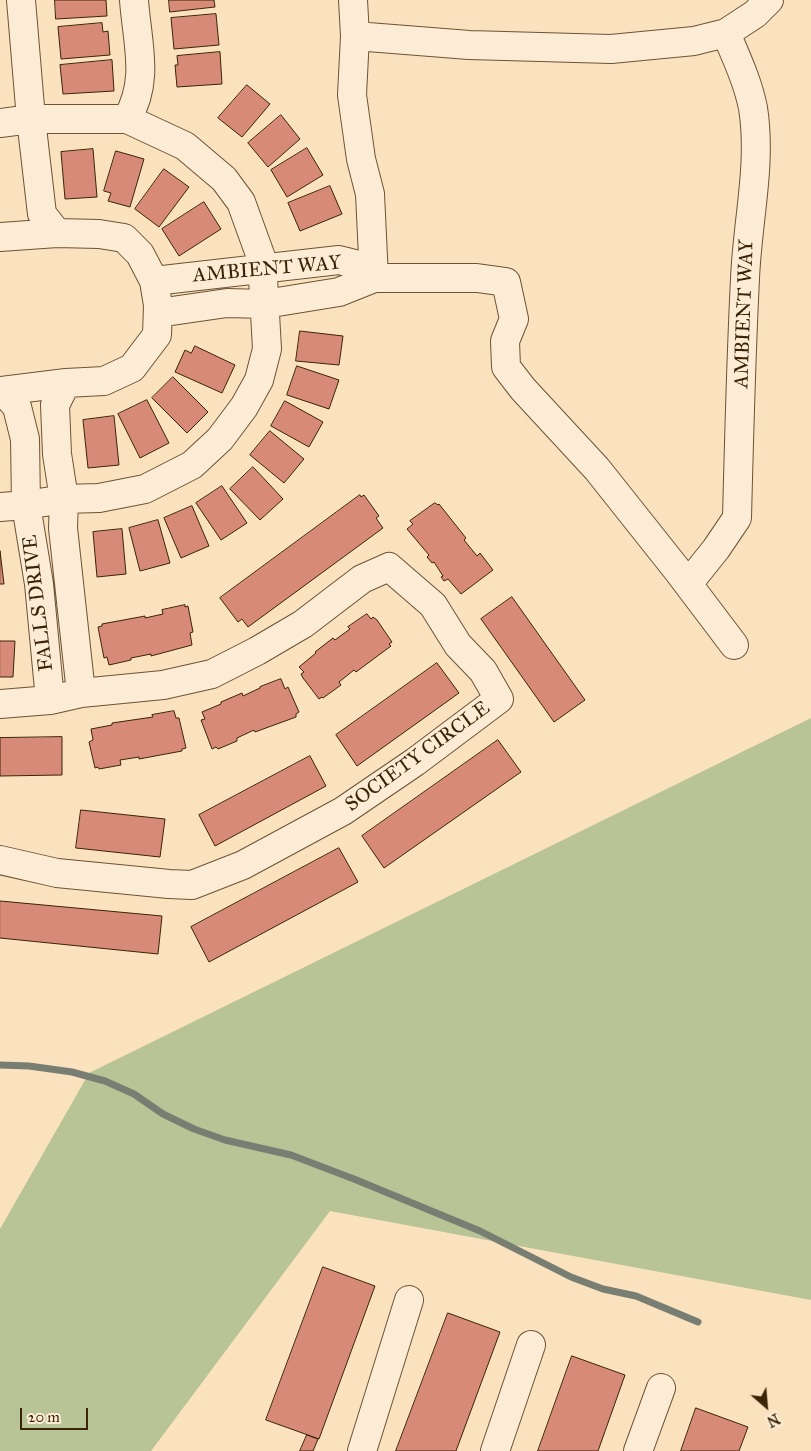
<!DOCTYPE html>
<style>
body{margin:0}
#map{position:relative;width:811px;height:1451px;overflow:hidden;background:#fbe2be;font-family:"IM FELL Great Primer",serif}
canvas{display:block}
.north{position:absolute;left:741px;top:1381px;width:50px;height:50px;-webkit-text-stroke:4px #fcecd5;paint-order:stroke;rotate:153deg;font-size:14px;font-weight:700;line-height:20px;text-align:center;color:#3b2307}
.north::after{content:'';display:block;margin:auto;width:18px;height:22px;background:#3b2307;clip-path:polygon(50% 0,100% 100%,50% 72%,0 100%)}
.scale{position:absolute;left:20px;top:1408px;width:68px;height:22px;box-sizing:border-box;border:2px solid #3b2307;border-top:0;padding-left:6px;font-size:15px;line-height:18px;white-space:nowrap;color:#3b2307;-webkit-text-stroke:4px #fcecd5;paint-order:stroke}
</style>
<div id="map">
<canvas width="811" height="1451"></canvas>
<div class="north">N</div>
<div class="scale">20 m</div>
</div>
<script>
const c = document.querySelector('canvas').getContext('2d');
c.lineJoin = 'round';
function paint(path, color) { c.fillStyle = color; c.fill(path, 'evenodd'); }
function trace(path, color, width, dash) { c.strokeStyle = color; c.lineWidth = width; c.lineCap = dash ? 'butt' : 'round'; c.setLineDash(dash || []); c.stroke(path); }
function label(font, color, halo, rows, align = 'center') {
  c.font = font + ' "IM FELL Great Primer",serif'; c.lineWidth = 4; c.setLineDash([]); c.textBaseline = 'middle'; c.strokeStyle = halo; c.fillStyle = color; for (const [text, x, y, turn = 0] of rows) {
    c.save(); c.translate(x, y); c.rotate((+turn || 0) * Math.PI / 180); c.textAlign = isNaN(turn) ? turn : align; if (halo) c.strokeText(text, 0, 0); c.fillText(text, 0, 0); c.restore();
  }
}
const green = new Path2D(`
 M811,718V1300L330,1211L151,1451H0V1229L89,1073Z`);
const stream = new Path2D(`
 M0,1065L29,1066L72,1072L105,1081L134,1094L163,1114L194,1129L225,1140L291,1155L354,1179L480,1231L571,1277L603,1289L636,1296L698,1322`);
const building = new Path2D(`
 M55,0H106L107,16L56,19Z
 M169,0H214L215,7L170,12Z
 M216,14L219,45L174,49L171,18Z
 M102,23L103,32L108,31L110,55L61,59L58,27Z
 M220,52L222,84L177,87L175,65H178L177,56Z
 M112,60L114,91L63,94L60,65Z
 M247,85L270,104L242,137L218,118Z
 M281,115L300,139L268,167L248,143Z
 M307,148L323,175L287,197L271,170Z
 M93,149L97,197L65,199L61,152Z
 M116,151L144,159L130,207L108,201L111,193L104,191Z
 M164,169L189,187L159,227L135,209Z
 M330,186L342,214L300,231L288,203Z
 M204,202L221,229L179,256L162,229Z
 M300,331L343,336L339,365L296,361Z
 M195,346L235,365L222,393L175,372L185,350L191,353Z
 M297,366L339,380L329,409L287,395Z
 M173,377L208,412L187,433L152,398Z
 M147,400L169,443L140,458L118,414Z
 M285,401L323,422L309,447L271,426Z
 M114,416L119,465L88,468L83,420Z
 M270,431L304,459L284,483L250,455Z
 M253,467L283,499L260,520L230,489Z
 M222,486L247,523L221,540L196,503Z
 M360,495L361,497L364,495L379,516L376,518L383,528L248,627L242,619L238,622L220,598Z
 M435,503L438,505L439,504L466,538L464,540L477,556L480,553L493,570L461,594L448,579L444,581L441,577L443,576L434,562L432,563L427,557L429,555L407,529L413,524L410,521Z
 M192,506L209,546L181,558L164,518Z
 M158,520L170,563L140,571L129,528Z
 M122,529L126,574L97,577L93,532Z
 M0,551L4,584H0Z
 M512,597L585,700L554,722L481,619Z
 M185,605V607L188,606L193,632L190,633L192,645L151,656V654L131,658V660L109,665L107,657L104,658L98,627L102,626V624L145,616V618L163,614L162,610Z
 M367,614L371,619L373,617L377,620L392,642L389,644L391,646L356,672L354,670L339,682L341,685L323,698L322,697L319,699L303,678L301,674L304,672L299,667L316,653L315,652L333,638L335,640L350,629L348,627Z
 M0,641H15L13,677H0Z
 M437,663L459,693L357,766L336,735Z
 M281,679L285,689L288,687L299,712L296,714V717L255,732L254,730L237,738V741L218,749L216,747L212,749L201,720L205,719L202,712L221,704V702L242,693L243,696L260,688V687Z
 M174,711L176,718H179L186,748L182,749V751L139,759V757L120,760L121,765L99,769L98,767L95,768L89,742L93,740L91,729L112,725V723L153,717L152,715Z
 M62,737V775L0,776V738Z
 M498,740L521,772L384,868L362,836Z
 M310,756L326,786L215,846L199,815Z
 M81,810L165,819L160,857L76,848Z
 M339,848L358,882L209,962L191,927Z
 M0,901L162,916L158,954L0,938Z
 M323,1267L375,1286L319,1439L266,1420Z
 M448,1313L500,1332L456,1451H396Z
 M572,1356L625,1375L598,1451H538Z
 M696,1408L748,1427L739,1451H681Z
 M307,1435L318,1439L313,1451H300Z`);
const minor = new Path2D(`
 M21,0L31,119L42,214L57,233
 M353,0L355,36L352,95L361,159L370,194L374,278
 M355,36L469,45L611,49L694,41L726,33L755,14L769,0
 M127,119C150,80 137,43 134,0
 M0,123L31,119H127L185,146L224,179L241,202L262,260L267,349L259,380L244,407L220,439L192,465L145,489L99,498L64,499L26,505L0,507
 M0,237L57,233L99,234L124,238L140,254L154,281L158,305L157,335L132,368L104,381L66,383L0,391
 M154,281L339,260L363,266L374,278
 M158,313L227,303L265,304L339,292L374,278H477L506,282L514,319L505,341L506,367L523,389L597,469L678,571L734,645
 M66,383L55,405L57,454L64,499L63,528L81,693
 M3,391L17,407L25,439L26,505L39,584L50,700
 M688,584L716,549L737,518C739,438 741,358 745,279C747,223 762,164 753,108C748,82 736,57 726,33
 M0,704L50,700L81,693L163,685L212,674L257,651L303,624L362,579L389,567L433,605L458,645L483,671L499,699L415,762L343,811L243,865L192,885L169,884L57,873L0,860
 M362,1451L409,1300
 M495,1451L531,1345
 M638,1451L661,1388`);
const streetNames = [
 ["AMBIENT WAY",267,270,-5],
 ["AMBIENT WAY",745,314,-88],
 ["FALLS DRIVE",39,603,-97],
 ["SOCIETY CIRCLE",418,757,-36]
];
paint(green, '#b8c496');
trace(stream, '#787f72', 7);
paint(building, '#d68a77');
trace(building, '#3b2307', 1);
trace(minor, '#6b5335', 30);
trace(minor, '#fcecd5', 28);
label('20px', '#3b2307', '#fcecd5', streetNames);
</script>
